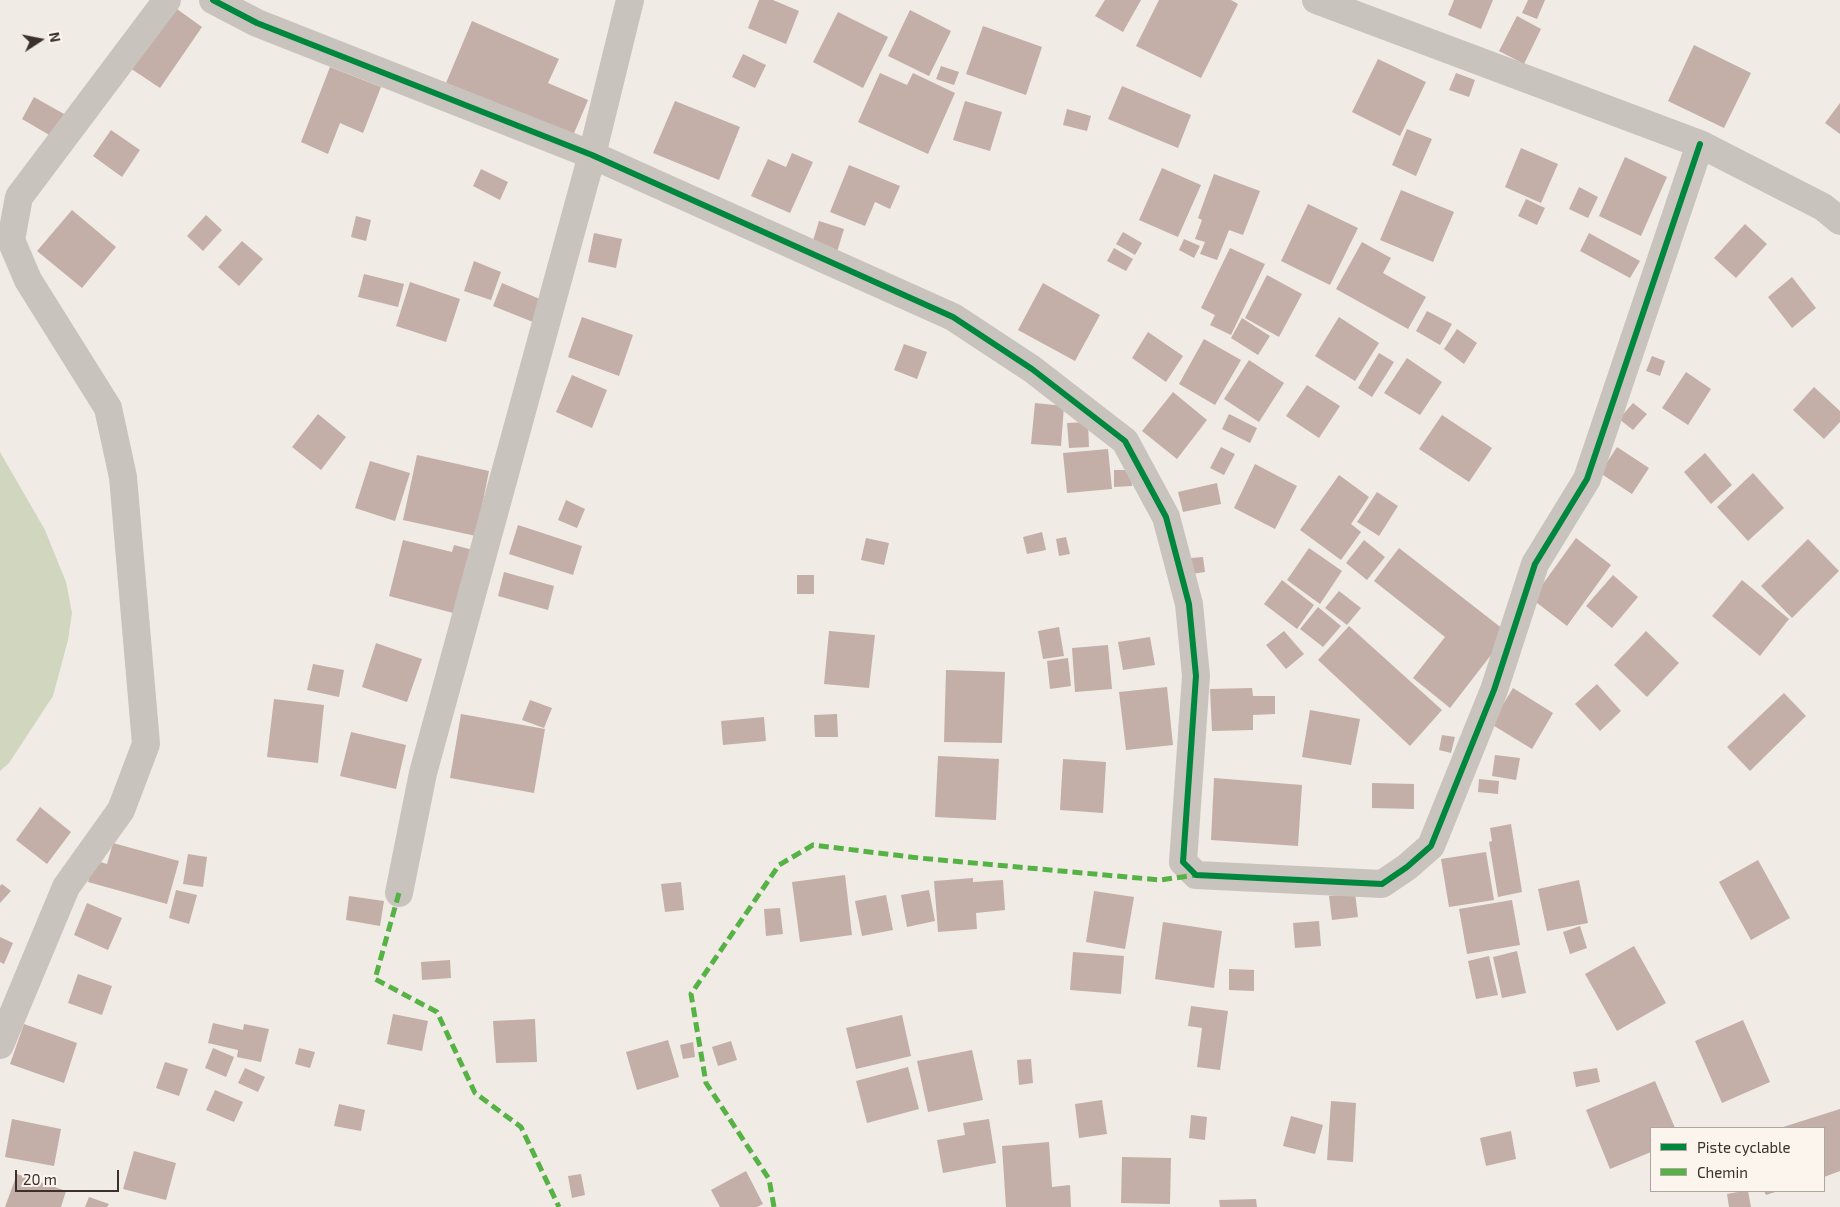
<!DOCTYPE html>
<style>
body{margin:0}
#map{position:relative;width:1840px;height:1207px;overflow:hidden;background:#f0ebe5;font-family:"Exo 2",sans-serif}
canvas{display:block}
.legend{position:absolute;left:1650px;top:1127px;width:175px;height:65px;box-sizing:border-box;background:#fbf5ee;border:1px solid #aea6a0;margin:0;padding:6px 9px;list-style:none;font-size:15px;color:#3b302b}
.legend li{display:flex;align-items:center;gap:10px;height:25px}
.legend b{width:25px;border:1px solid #aea6a0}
.north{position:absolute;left:15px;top:15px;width:50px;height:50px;-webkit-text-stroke:4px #fbf5ee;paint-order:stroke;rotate:79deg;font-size:14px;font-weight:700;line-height:20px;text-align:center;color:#3b302b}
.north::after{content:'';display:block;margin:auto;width:18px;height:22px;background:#3b302b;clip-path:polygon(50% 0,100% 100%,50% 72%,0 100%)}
.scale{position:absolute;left:15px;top:1170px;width:104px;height:22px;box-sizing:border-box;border:2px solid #3b302b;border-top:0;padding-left:6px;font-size:15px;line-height:18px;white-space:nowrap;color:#3b302b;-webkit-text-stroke:4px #fbf5ee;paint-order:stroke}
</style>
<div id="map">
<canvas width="1840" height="1207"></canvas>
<ul class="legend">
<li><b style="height:6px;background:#00873e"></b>Piste cyclable</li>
<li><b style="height:6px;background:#57b246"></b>Chemin</li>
</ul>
<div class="north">N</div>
<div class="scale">20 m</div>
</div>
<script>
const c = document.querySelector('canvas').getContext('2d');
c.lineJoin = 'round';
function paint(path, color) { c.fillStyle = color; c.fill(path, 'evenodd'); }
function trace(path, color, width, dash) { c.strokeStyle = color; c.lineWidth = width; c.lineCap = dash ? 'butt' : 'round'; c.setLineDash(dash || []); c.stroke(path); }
const green = new Path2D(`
 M0,452L45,530L66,582L72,613L68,640L53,696L9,763L0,771Z`);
const building = new Path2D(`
 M759,0H773L799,11L786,44L748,28Z
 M1105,0H1141L1123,32L1095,16Z
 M1159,0H1231L1238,4L1201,78L1136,46Z
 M1454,0H1493L1481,29L1448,15Z
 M1528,0H1545L1537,19L1522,13Z
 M170,4L202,27L160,88L127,66Z
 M910,10L951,31L929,76L888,56Z
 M838,12L888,37L863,88L813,62Z
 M1517,16L1541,29L1524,64L1499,51Z
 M472,21L559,59L548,83L588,100L572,138L446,83Z
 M983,26L1042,47L1026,95L966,74Z
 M1694,45L1751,73L1724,128L1668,101Z
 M743,54L766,65L755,88L732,77Z
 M1378,59L1426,82L1400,136L1352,112Z
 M941,66L959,72L954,85L936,79Z
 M330,67L381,87L363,133L340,123L328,154L301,142Z
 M880,73L907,85L913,73L955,93L928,154L858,122Z
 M1456,73L1475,80L1469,97L1449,90Z
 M1122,86L1191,115L1178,148L1108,119Z
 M34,97L64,114L51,136L22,119Z
 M675,101L740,127L719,180L653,153Z
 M965,101L1002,112L990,151L953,140Z
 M1840,103V134L1825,123Z
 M1067,109L1091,116L1087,131L1063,125Z
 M1407,129L1432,139L1416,176L1392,165Z
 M111,130L140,150L122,177L93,156Z
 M1521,148L1558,164L1541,203L1505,187Z
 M792,153L813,162L790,213L751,196L768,159L786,167Z
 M1625,157L1667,177L1641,236L1599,216Z
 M849,165L900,186L890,209L875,202L865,226L830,212Z
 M1162,168L1201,185L1178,237L1139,220Z
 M481,169L508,182L500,200L473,186Z
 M1214,174L1260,191L1243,235L1229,230L1217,260L1200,254L1205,242L1195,239L1202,220L1198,218Z
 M1579,187L1598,197L1588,218L1569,209Z
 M1401,190L1454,212L1433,262L1380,240Z
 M1526,199L1545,208L1537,225L1518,216Z
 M1308,204L1358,228L1330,285L1281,261Z
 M72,210L116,247L82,288L37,251Z
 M206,215L222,230L203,251L187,236Z
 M356,216L371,220L366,241L351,237Z
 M819,221L844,229L837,252L812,244Z
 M1745,224L1767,244L1736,278L1714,258Z
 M1123,232L1142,243L1135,255L1116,244Z
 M594,233L622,239L616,268L588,262Z
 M1589,233L1640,261L1630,278L1580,251Z
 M1184,239L1200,246L1194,258L1179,250Z
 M242,241L263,259L239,286L218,267Z
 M1362,242L1391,258L1383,273L1426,297L1408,329L1336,289Z
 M1114,248L1133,259L1126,271L1107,261Z
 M1230,248L1265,264L1231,335L1210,325L1215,315L1201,308Z
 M474,261L501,272L491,300L464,291Z
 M364,274L404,284L398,307L358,297Z
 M1267,275L1302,294L1279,337L1245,318Z
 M1792,277L1816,308L1792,328L1768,297Z
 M410,282L460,299L446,342L396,326Z
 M502,283L542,300L533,322L493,306Z
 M1043,283L1100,315L1075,361L1018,330Z
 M1427,311L1452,324L1440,345L1416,331Z
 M582,317L633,335L619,376L568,357Z
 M1339,317L1379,343L1355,381L1315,356Z
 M1242,318L1270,336L1258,355L1231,338Z
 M1457,329L1477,343L1464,364L1444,349Z
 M1148,332L1183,356L1166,382L1132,358Z
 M1204,339L1241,360L1215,405L1179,384Z
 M904,344L927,352L917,379L894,370Z
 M1379,353L1394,362L1372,397L1358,388Z
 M1652,356L1665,361L1660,376L1646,371Z
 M1407,358L1442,382L1420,415L1384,393Z
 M1249,360L1284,383L1259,422L1224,399Z
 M1686,372L1711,389L1688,425L1662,408Z
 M572,375L607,390L592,428L556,412Z
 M1307,385L1340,406L1319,438L1286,416Z
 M1814,387L1840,411V422L1824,439L1793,410Z
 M1173,392L1207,420L1177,459L1142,431Z
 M1035,403L1064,406L1061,446L1031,444Z
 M1633,403L1647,414L1633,430L1619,419Z
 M318,414L346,437L321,470L292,447Z
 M1229,414L1257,428L1250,443L1222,429Z
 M1442,415L1492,448L1469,482L1419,449Z
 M1088,422L1089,447L1069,448L1067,423Z
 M1221,447L1235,454L1224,475L1210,468Z
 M1617,447L1649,468L1632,494L1600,473Z
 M1108,449L1112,489L1067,493L1063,453Z
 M1705,453L1732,485L1711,504L1684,472Z
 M417,455L489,471L476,536L403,520Z
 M370,461L410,473L395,521L355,508Z
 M1255,464L1297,486L1275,529L1234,508Z
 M1114,470H1131L1132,486L1114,487Z
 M1753,473L1784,508L1748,541L1717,507Z
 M1339,475L1369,497L1351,524L1361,532L1341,560L1300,530Z
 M1217,483L1221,504L1183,512L1178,492Z
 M1377,492L1398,506L1379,536L1357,522Z
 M566,500L585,509L577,528L558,520Z
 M518,525L582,546L573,575L509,554Z
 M1042,532L1046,550L1027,554L1023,537Z
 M1066,537L1070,554L1059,556L1056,539Z
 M866,538L889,543L884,565L861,560Z
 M1576,538L1611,565L1567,626L1532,599Z
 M1808,539L1839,571L1792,618L1761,586Z
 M403,540L452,552L454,545L473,550L457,614L389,596Z
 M1364,540L1385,557L1367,580L1346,563Z
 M1309,548L1342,571L1320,604L1287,580Z
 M1399,548L1508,633L1450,708L1413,678L1445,637L1374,581Z
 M1203,557L1205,572L1192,574L1190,558Z
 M504,572L554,586L548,610L498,596Z
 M797,575H814V594H797Z
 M1613,575L1638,597L1612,628L1586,606Z
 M1282,580L1314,605L1297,629L1264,604Z
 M1742,580L1789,619L1760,656L1712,616Z
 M1339,591L1361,608L1347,625L1325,608Z
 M1318,607L1341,626L1323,647L1300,629Z
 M1349,626L1442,710L1410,746L1318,660Z
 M1059,627L1064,656L1043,659L1038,631Z
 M829,631L875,635L869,688L824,684Z
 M1284,631L1304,654L1286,669L1266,645Z
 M1646,631L1679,663L1647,697L1614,665Z
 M1150,637L1155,665L1123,670L1118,642Z
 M376,643L422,659L407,702L362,687Z
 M1108,645L1112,689L1075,692L1072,648Z
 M1068,658L1071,686L1050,689L1047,661Z
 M313,664L344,670L339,697L307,690Z
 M946,670L1005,672L1002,743L944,742Z
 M1597,684L1621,711L1600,731L1575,704Z
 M1167,687L1173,745L1126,750L1119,692Z
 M1252,688L1253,696H1275V714L1253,715V730L1212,731L1210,689Z
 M1513,688L1553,713L1532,749L1491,724Z
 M1784,693L1806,716L1750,771L1727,747Z
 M274,699L324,705L318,763L267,757Z
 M530,700L552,708L544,728L522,720Z
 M1310,710L1360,719L1351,765L1302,757Z
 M461,714L545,729L534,793L450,778Z
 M837,714L838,737H815L814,715Z
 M764,717L766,741L723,745L721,721Z
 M351,732L406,745L396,789L340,776Z
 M1442,735L1455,737L1451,753L1439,750Z
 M1495,755L1520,758L1516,780L1492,776Z
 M938,756L999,759L996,820L935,817Z
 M1063,759L1106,762L1103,813L1060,810Z
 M1214,778L1302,785L1298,846L1211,840Z
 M1479,779L1499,781L1498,794L1478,792Z
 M1372,783L1414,784V809L1372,808Z
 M40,807L71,832L47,864L16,840Z
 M1511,824L1522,892L1498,897L1489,842L1492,841L1490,828Z
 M113,843L179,861L167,904L88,882L94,860L107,864Z
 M1486,852L1494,900L1449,907L1441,859Z
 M188,854L207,857L203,887L183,884Z
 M1758,860L1790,918L1751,940L1719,882Z
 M845,875L852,935L800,942L792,882Z
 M973,878V882L1003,880L1005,910L976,913L977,929L938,932L934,881Z
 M1579,880L1588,923L1547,931L1538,889Z
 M681,882L684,910L665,912L661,884Z
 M2,884L11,891L0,903V886Z
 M176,890L197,895L189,924L169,918Z
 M929,890L935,921L907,927L901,895Z
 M1094,891L1134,897L1125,949L1086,942Z
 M1355,893L1358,917L1332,920L1329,896Z
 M886,895L893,930L862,936L855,901Z
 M349,896L384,901L380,926L346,920Z
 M1512,900L1520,945L1467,954L1459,909Z
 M87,903L122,918L108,950L74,935Z
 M780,908L783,934L766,936L764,909Z
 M1319,921L1321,946L1295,948L1293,923Z
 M1163,922L1222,931L1214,988L1155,979Z
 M1580,926L1587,948L1570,954L1563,932Z
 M0,937L13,943L4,964L0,962Z
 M1634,946L1666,1003L1617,1031L1585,974Z
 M1517,951L1526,993L1502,998L1493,957Z
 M1073,952L1124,956L1121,994L1070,990Z
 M1489,956L1498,995L1476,999L1468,961Z
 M450,960L451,978L422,980L421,962Z
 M1229,969L1254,970V991L1229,990Z
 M78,974L112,986L102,1015L68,1003Z
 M1191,1006L1228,1011L1220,1070L1197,1067L1202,1028L1188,1026Z
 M393,1014L428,1021L422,1051L387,1044Z
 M902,1015L911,1056L856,1069L846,1028Z
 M535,1019L537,1062L496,1063L493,1021Z
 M1743,1020L1770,1082L1722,1103L1695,1041Z
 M213,1023L243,1030L244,1024L269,1029L261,1062L237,1057L238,1050L208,1043Z
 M24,1024L77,1043L64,1083L10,1064Z
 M668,1040L679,1077L637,1090L626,1052Z
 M731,1041L737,1060L718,1066L712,1047Z
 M693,1042L695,1057L683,1059L680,1045Z
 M213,1048L234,1057L226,1077L205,1068Z
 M299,1048L315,1052L310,1068L295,1064Z
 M972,1050L983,1100L928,1112L917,1061Z
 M1031,1059L1033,1083L1019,1085L1017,1060Z
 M165,1062L188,1069L179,1096L156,1088Z
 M908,1067L919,1109L867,1123L856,1081Z
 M245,1068L265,1077L258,1092L238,1083Z
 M1597,1068L1600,1082L1576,1087L1573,1072Z
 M1655,1081L1675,1128H1651V1152L1610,1169L1586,1110Z
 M215,1090L243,1102L234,1122L206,1110Z
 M1102,1100L1107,1134L1079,1138L1075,1104Z
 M1331,1101L1356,1103L1353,1162L1327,1160Z
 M339,1104L365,1110L361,1131L334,1126Z
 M1840,1109V1171L1824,1177V1128H1780Z
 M1191,1115L1207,1117L1205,1140L1189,1138Z
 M1291,1116L1323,1125L1315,1154L1283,1146Z
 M12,1119L61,1129L54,1166L5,1157Z
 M989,1119L996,1163L943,1173L937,1140L965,1135L963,1123Z
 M1511,1131L1516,1159L1486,1166L1480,1138Z
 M1049,1142L1052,1187L1070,1185L1071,1207H1006L1002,1146Z
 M134,1151L176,1163L166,1200L123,1189Z
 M1122,1157L1171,1158L1170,1204L1121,1203Z
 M746,1171L763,1204L757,1207H720L711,1190Z
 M17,1174L66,1191L61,1207H5Z
 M581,1174L585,1195L572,1198L568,1176Z
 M1743,1191H1748L1751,1207H1729L1727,1194Z
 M1764,1191H1778L1766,1195Z
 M89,1197L109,1204L107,1207H85Z
 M1256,1199L1257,1207H1220L1219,1200Z`);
const street = new Path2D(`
 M213,0L257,23L592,155L953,317L1032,369L1125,441L1166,517L1189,604L1196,676L1183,862L1196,875L1382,884L1407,867L1431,846L1494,690L1535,564L1587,479L1700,144
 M1316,0L1700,144L1823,207L1840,221
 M399,893L423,773L592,155L630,0
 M0,1045L66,887L121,810L146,744L123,477L108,408L28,280L11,240L19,197L167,0`);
const quiet = new Path2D(`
 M399,893L375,979L437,1012L475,1093L521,1127L559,1207
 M774,1207L769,1179L706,1083L691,994L779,865L813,845L919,858L1160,880L1196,875`);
const cycleway = new Path2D(`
 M213,0L257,23L592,155L953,317L1032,369L1125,441L1166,517L1189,604L1196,676L1183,862L1196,875L1382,884L1407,867L1431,846L1494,690L1535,564L1587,479L1700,144`);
paint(green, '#d1d6bf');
paint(building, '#c3afa7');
trace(street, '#c9c3be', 28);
trace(quiet, '#57b246', 5, [10, 5]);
trace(cycleway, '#00873e', 6);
</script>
